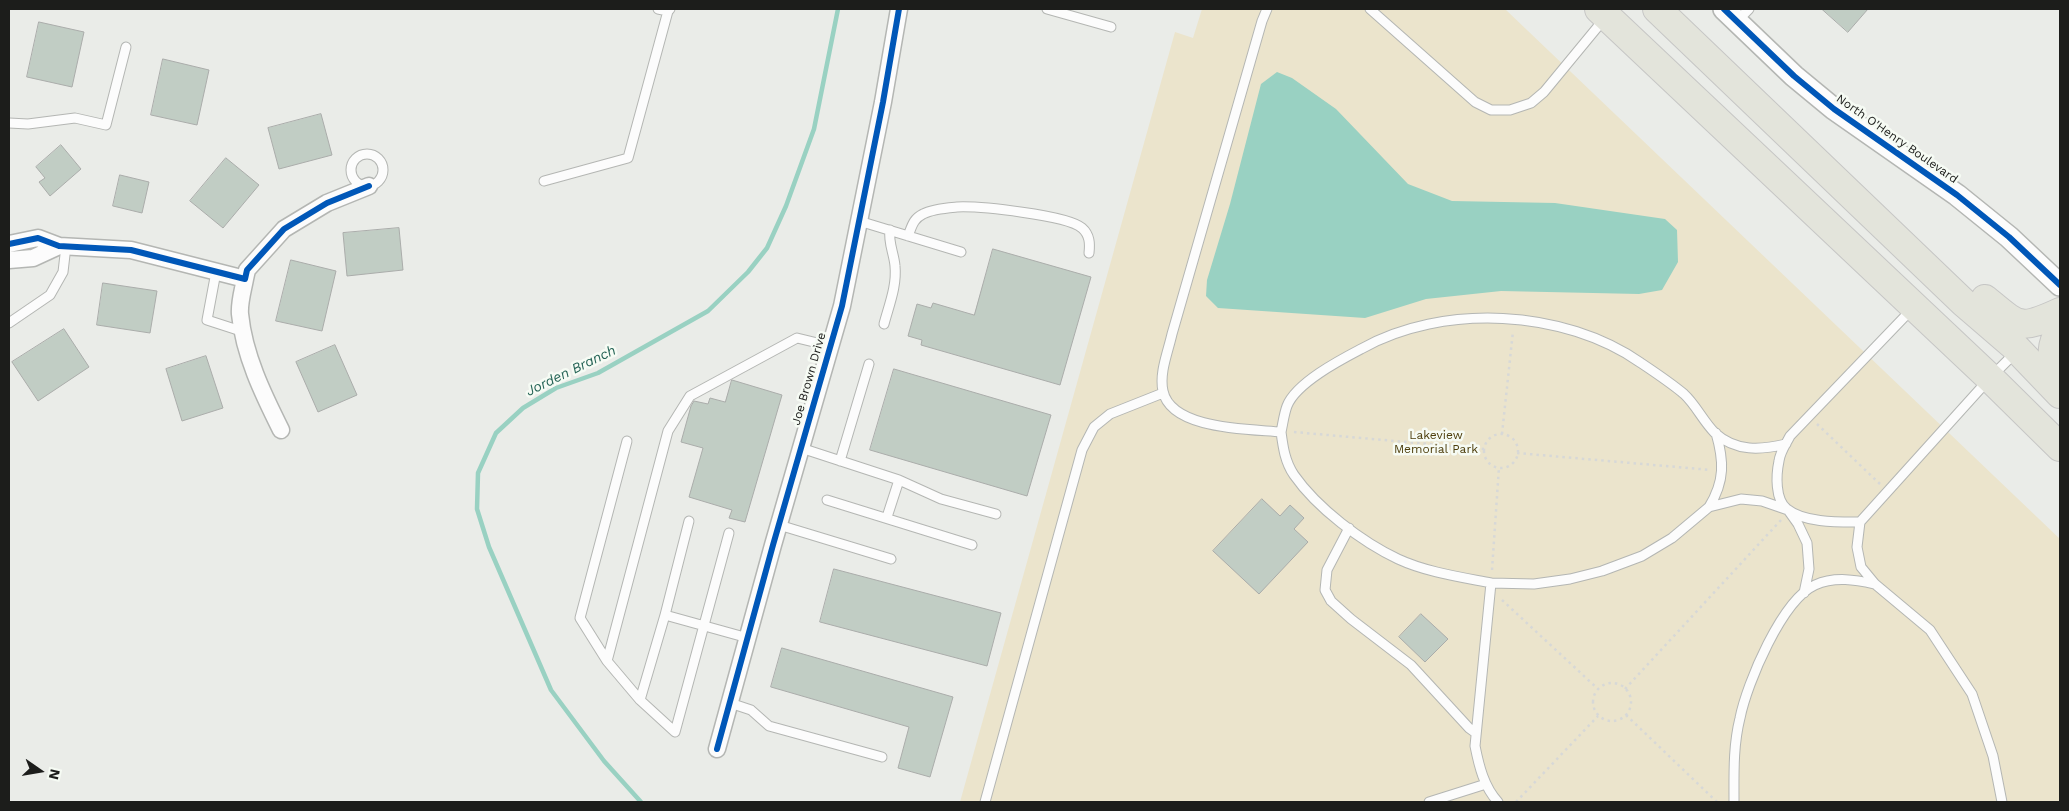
<!DOCTYPE html>
<style>
body{margin:0}
#map{position:relative;width:2069px;height:811px;overflow:hidden;background:#eaece8;font-family:"Work Sans",sans-serif}
canvas{display:block}
.frame{position:absolute;inset:0;border:10px solid #1c1d1b;pointer-events:none}
.north{position:absolute;left:15px;top:746px;width:50px;height:50px;-webkit-text-stroke:4px #f6fbf4;paint-order:stroke;rotate:103deg;font-size:14px;font-weight:700;line-height:20px;text-align:center;color:#1c1d1b}
.north::after{content:'';display:block;margin:auto;width:18px;height:22px;background:#1c1d1b;clip-path:polygon(50% 0,100% 100%,50% 72%,0 100%)}
</style>
<div id="map">
<canvas width="2069" height="811"></canvas>
<div class="frame"></div>
<div class="north">N</div>
</div>
<script>
const c = document.querySelector('canvas').getContext('2d');
c.lineJoin = 'round';
function paint(path, color) { c.fillStyle = color; c.fill(path, 'evenodd'); }
function trace(path, color, width, dash) { c.strokeStyle = color; c.lineWidth = width; c.lineCap = dash ? 'butt' : 'round'; c.setLineDash(dash || []); c.stroke(path); }
function label(font, color, halo, rows, align = 'center') {
  c.font = font + ' "Work Sans",sans-serif'; c.lineWidth = 5; c.setLineDash([]); c.textBaseline = 'middle'; c.strokeStyle = halo; c.fillStyle = color; for (const [text, x, y, turn = 0] of rows) {
    c.save(); c.translate(x, y); c.rotate((+turn || 0) * Math.PI / 180); c.textAlign = isNaN(turn) ? turn : align; if (halo) c.strokeText(text, 0, 0); c.fillText(text, 0, 0); c.restore();
  }
}
const green = new Path2D(`
 M1202,9H1505L2060,539V802H960L1175,32L1193,38Z`);
const water = new Path2D(`
 M1277,72L1292,78L1336,109L1408,184L1452,201L1555,203L1665,219L1677,230L1678,262L1662,290L1639,294L1501,291L1426,299L1365,318L1218,308L1206,296L1207,280L1230,204L1261,84Z`);
const stream = new Path2D(`
 M641,802L604,761L551,690L489,547L477,509L478,473L496,433L523,408L556,388L598,373L708,311L748,272L767,248L786,206L814,129L838,9`);
const building = new Path2D(`
 M1822,9H1868L1848,32Z
 M39,22L84,32L72,87L27,77Z
 M163,59L209,70L197,125L151,115Z
 M321,114L332,155L279,169L268,128Z
 M61,145L81,169L50,196L39,182L45,178L36,167Z
 M226,158L259,185L223,228L190,201Z
 M120,175L149,182L142,213L113,206Z
 M399,228L403,270L347,276L343,233Z
 M993,249L1091,277L1060,385L921,345L922,340L908,336L917,304L931,308L933,303L974,315Z
 M291,260L336,271L322,331L276,321Z
 M103,283L157,291L150,333L97,325Z
 M64,329L89,367L38,401L12,362Z
 M335,345L357,395L318,412L296,362Z
 M206,356L223,408L182,421L166,369Z
 M894,369L1051,415L1027,496L870,450Z
 M732,380L782,395L745,522L729,518L732,510L689,497L703,448L681,442L691,406L694,401L708,404L710,398L725,402Z
 M1262,499L1280,516L1290,505L1304,518L1294,529L1308,542L1259,594L1213,551Z
 M834,569L1001,613L987,666L820,622Z
 M1421,614L1448,639L1425,662L1399,637Z
 M782,648L953,697L930,777L898,768L909,727L771,687Z`);
const path = new Path2D(`
 M1817,424L1880,484
 M1294,432L1484,449
 M1502,434L1513,331
 M1484 451a17 17 0 1 1 34 0a17 17 0 1 1-34 0Z
 M1517,453L1711,470
 M1492,570L1499,467
 M1502,600L1598,689
 M1593 702a19 19 0 1 1 38 0a19 19 0 1 1-38 0Z
 M1625,689L1781,520
 M1626,715L1717,802
 M1516,802L1598,716`);
const service = new Path2D(`
 M658,9L668,11L670,9
 M1047,9L1111,27
 M1267,9L1262,21L1172,334C1168,352 1159,373 1163,391C1171,430 1250,429 1281,432C1283,447 1285,462 1294,475C1317,508 1362,542 1398,559C1426,572 1460,577 1491,583L1475,746C1479,766 1484,787 1498,802
 M1370,9L1475,102L1491,110H1510L1531,103L1544,92L1605,18
 M1737,21L1749,9
 M9,123L28,124L75,118L106,125L126,47
 M351 170a16 16 0 1 1 32 0a16 16 0 1 1-32 0Z
 M544,181L628,158L668,11
 M859,221L961,252
 M908,236C912,226 913,219 923,214C932,209 946,208 957,207C979,206 1067,215 1082,228C1090,235 1090,244 1089,253
 M216,272L207,320L244,332
 M9,323L50,295L63,272L66,246
 M884,324C889,305 897,286 895,266C894,253 888,243 890,230
 M1281,432C1283,423 1284,414 1287,406C1296,383 1340,360 1361,349C1443,303 1564,309 1641,363C1656,373 1671,383 1684,394C1696,405 1703,421 1715,433C1736,452 1761,450 1786,444
 M627,441L580,618L607,661L668,431L690,396L797,338L830,346
 M801,448L899,480L941,499L996,514
 M840,461L869,364
 M827,500L972,545
 M1709,507C1725,481 1724,461 1716,433
 M887,517L899,480
 M1860,522C1840,522 1804,523 1787,509C1775,500 1776,475 1779,461C1780,452 1786,444 1790,436L1912,309
 M779,525L891,559
 M1349,528L1327,570L1325,590L1331,601L1351,619L1411,665L1469,728L1476,733
 M729,533L675,732L640,700L665,615L748,638
 M1491,583L1534,584L1570,579L1602,571L1642,556L1672,538L1709,507L1741,499L1762,501L1788,510L1798,524L1807,543L1809,569L1804,593
 M665,615L689,521
 M607,661L640,700
 M730,703L751,710L769,726L882,757
 M985,802L1082,450L1094,427L1110,414L1163,393
 M1429,802L1486,784
 M1734,802C1734,774 1733,746 1740,718C1747,683 1782,600 1815,585C1835,576 1856,580 1875,584
 M2002,802L1993,756L1972,694L1930,630L1875,584L1861,567L1857,547L1860,522L1990,378L2016,352`);
const minor = new Path2D(`
 M9,244L38,238L59,246L131,250L245,279L247,270L284,229L327,203L369,186
 M9,260L33,258L59,246
 M245,279C243,290 239,303 240,314C244,355 263,394 281,430
 M717,749L773,545L842,306L883,102L899,9`);
const tertiary = new Path2D(`
 M1724,9L1794,76L1834,109L1957,195L2009,237L2060,285`);
const trunk = new Path2D(`
 M1599,9L1990,378L2060,447
 M1657,9L1964,303L2014,346L2060,394
 M1985,299C2019,327 2019,331 2060,312
 M2060,329C2052,344 2049,355 2060,369`);
const cycleway = new Path2D(`
 M1724,9L1794,76L1834,109L1957,195L2009,237L2060,285
 M9,244L38,238L59,246L131,250L245,279L247,270L284,229L327,203L369,186
 M717,749L773,545L842,306L883,102L899,9`);
const streetNames = [
 ["North O'Henry Boulevard",1897,139,35],
 ["Joe Brown Drive",809,379,-74]
];
const parkNames = [
 ["Lakeview",1436,435],
 ["Memorial Park",1436,449]
];
const waterNames = [
 ["Jorden Branch",571,371,-26]
];
paint(green, '#ebe4cc');
paint(water, '#99d1c2');
trace(stream, '#99d1c2', 4.5);
paint(building, '#c1cdc4');
trace(building, '#aaacaa', 1);
trace(service, '#b4b6b3', 11);
trace(minor, '#b4b6b3', 19);
trace(tertiary, '#b4b6b3', 24);
trace(trunk, '#c6c6c5', 30);
trace(path, '#d7d8d7', 2.5, [2.5, 4]);
trace(service, '#fcfcfc', 9);
trace(minor, '#fcfcfc', 16);
trace(tertiary, '#fcfcfc', 21);
trace(trunk, '#e3e4db', 28);
trace(cycleway, '#0057b8', 6);
label('12px', '#1c1d1b', '#f6fbf4', streetNames);
label('12px', '#4d3e0c', '#f6fbf4', parkNames);
label('italic 14px', '#246355', '#f6fbf4', waterNames);
</script>
